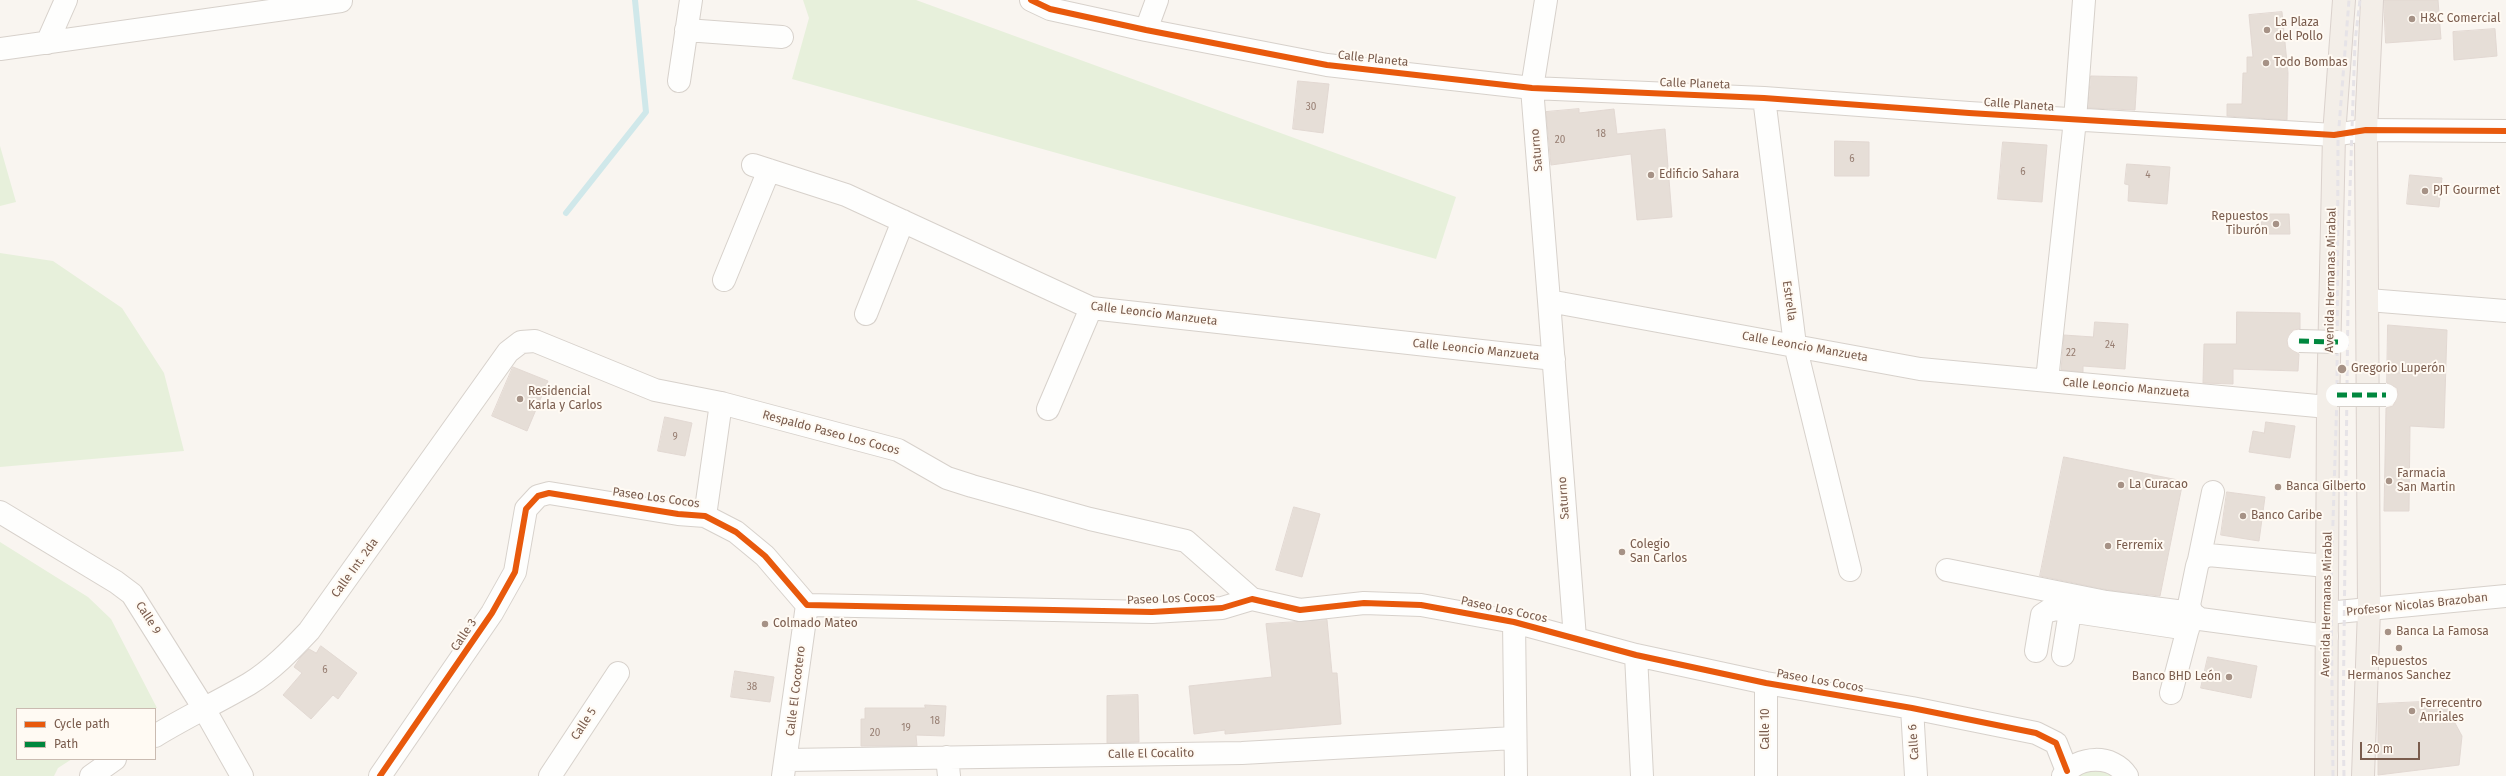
<!DOCTYPE html>
<meta charset="utf-8">
<style>
body{margin:0}
#map{position:relative;width:2506px;height:776px;overflow:hidden;background:#f9f5f0;font-family:"Fira Sans",sans-serif}
canvas{display:block}
.legend{position:absolute;left:16px;top:708px;width:140px;height:52px;box-sizing:border-box;background:#fffaf3;border:1px solid #cabbb1;margin:0;padding:5px 7px;list-style:none;font-size:12px;color:#7a5c4d}
.legend li{display:flex;align-items:center;gap:8px;height:20px}
.legend b{width:20px;border:1px solid #cabbb1}
.scale{position:absolute;left:2360px;top:742px;width:60px;height:18px;box-sizing:border-box;border:2px solid #7a5c4d;border-top:0;padding-left:5px;font-size:12px;line-height:14px;white-space:nowrap;color:#7a5c4d;-webkit-text-stroke:3px #fffaf3;paint-order:stroke}
</style>
<div id="map">
<canvas width="2506" height="776"></canvas>
<ul class="legend">
<li><b style="height:5px;background:#e8590c"></b>Cycle path</li>
<li><b style="height:5px;background:#00873e"></b>Path</li>
</ul>
<div class="scale">20 m</div>
</div>
<script>
const c = document.querySelector('canvas').getContext('2d');
c.lineJoin = 'round';
function paint(path, color) { c.fillStyle = color; c.fill(path, 'evenodd'); }
function trace(path, color, width, dash) { c.strokeStyle = color; c.lineWidth = width; c.lineCap = dash ? 'butt' : 'round'; c.setLineDash(dash || []); c.stroke(path); }
function label(font, color, halo, rows, align = 'center') {
  c.font = font + ' "Fira Sans",sans-serif'; c.lineWidth = 4; c.setLineDash([]); c.textBaseline = 'middle'; c.strokeStyle = halo; c.fillStyle = color; for (const [text, x, y, turn = 0] of rows) {
    c.save(); c.translate(x, y); c.rotate((+turn || 0) * Math.PI / 180); c.textAlign = isNaN(turn) ? turn : align; if (halo) c.strokeText(text, 0, 0); c.fillText(text, 0, 0); c.restore();
  }
}
const green = new Path2D(`
 M803,0H916L1456,197L1436,259L792,79L809,18Z
 M0,146L16,202L0,206Z
 M0,253L53,261L122,308L164,373L184,451L0,467Z
 M0,542L88,597L111,619L157,708L17,709V759H72L58,768L54,776H0Z
 M2088,765L2121,776H2068Z`);
const stream = new Path2D(`
 M566,213L646,112L635,0`);
const building = new Path2D(`
 M2384,0H2438L2441,39L2386,43Z
 M2282,12L2288,73L2287,120L2227,116V104H2242L2243,73H2247V57H2253L2249,15Z
 M2495,29L2497,56L2454,60L2453,32Z
 M2091,76L2137,77L2135,110L2088,108Z
 M1298,81L1329,84L1323,133L1293,129Z
 M1579,109V113L1614,109L1617,134L1665,129L1672,217L1637,220L1631,154L1551,165L1546,112Z
 M1835,141L1869,142V176H1835Z
 M2003,142L2047,145L2042,202L1998,199Z
 M2127,164L2170,167L2167,204L2128,201L2129,185L2125,184Z
 M2410,175L2442,178L2439,207L2407,204Z
 M2262,214H2289L2290,234H2262Z
 M2237,312L2300,313V329L2293,330L2287,340L2288,347L2299,354L2298,371L2233,369V384L2203,383L2204,344H2236Z
 M2095,322L2128,324L2125,369L2083,366V372L2061,370L2064,335L2093,337Z
 M2388,325L2447,330L2444,428L2410,426L2409,511H2384L2386,408L2393,406L2398,395L2397,388L2387,383Z
 M513,367L548,381L527,431L492,416Z
 M665,417L692,423L685,456L658,451Z
 M2266,422L2295,426L2290,458L2249,452L2253,431L2264,433Z
 M2064,457L2183,481L2160,596L2108,590L2040,576Z
 M2227,492L2265,497L2259,541L2221,535Z
 M1294,507L1320,514L1302,577L1276,570Z
 M1327,620L1332,673H1337L1341,724L1225,734V730L1194,734L1189,686L1272,677L1266,624Z
 M321,646L357,673L338,699L333,695L311,719L283,695L302,673L294,667L300,658L309,649L316,653Z
 M2208,657L2257,666L2251,698L2201,688Z
 M735,671L774,677L770,702L731,697Z
 M1138,695L1139,742L1107,743V696Z
 M2443,701L2462,736L2459,765L2378,775V704Z
 M925,705L946,706L944,736L916,735L917,746H861V719H865V708H925Z`);
const minor = new Path2D(`
 M1031,0L1050,9L1146,30L1327,65L1532,88L1764,98L1969,113L2334,135L2366,130L2506,131
 M1546,0L1532,88L1549,301
 M686,30L782,37
 M1146,30L1157,0
 M47,43L66,0
 M0,49L341,1
 M679,81L691,0
 M1764,98L1795,345L1850,570
 M753,165L846,195L1091,308L1554,359
 M724,280L769,170
 M2368,300L2506,311
 M866,314L903,221
 M2047,380L2075,120L2084,0
 M1048,409L1091,308
 M0,512L116,582L132,594L203,707L242,776
 M705,516L721,403
 M2199,560L2213,492
 M1947,570L2106,602L2192,613L2171,693
 M2327,613L2506,596
 M1514,622L1516,776
 M2327,636L2200,619L2192,613L2189,605L2197,566L2199,560L2208,555L2327,566
 M1575,638L1549,301L1920,369L2328,407
 M2036,651L2042,615L2048,611L2056,609L2188,629
 M1636,655L1642,776
 M2063,655L2070,612
 M1912,708L1916,776
 M155,736C186,717 218,702 249,684C272,670 291,650 309,631L508,352L521,342L535,341L655,390L721,403L898,450L947,478L972,486L1090,519L1186,541L1252,599
 M947,757L949,776
 M787,760L1242,753L1514,738
 M91,776L115,759
 M380,776L492,613L515,572L526,509L538,496L549,493L678,514L705,516L736,532L765,556L807,605L1152,612L1222,608L1252,599L1300,610L1364,603L1421,605L1514,622L1636,655L1766,683L1912,708L2036,733L2056,743L2067,771
 M550,776L618,673
 M783,776L807,605
 M1766,776V683
 M2063,776C2078,755 2113,754 2127,776`);
const major = new Path2D(`
 M2326,776L2328,407L2334,135L2344,0
 M2363,776L2369,610L2366,130L2372,0`);
const rail = new Path2D(`
 M2333,776L2331,585L2337,395L2338,140L2349,0
 M2344,776L2343,724L2349,218L2355,42L2360,0`);
const minorBridge = new Path2D(`
 M2299,341L2338,342
 M2337,395H2386`);
const quiet = new Path2D(`
 M2299,341L2338,342
 M2337,395H2386`);
const cycleway = new Path2D(`
 M1031,0L1050,9L1146,30L1327,65L1532,88L1764,98L1969,113L2334,135L2366,130L2506,131
 M380,776L492,613L515,572L526,509L538,496L549,493L678,514L705,516L736,532L765,556L807,605L1152,612L1222,608L1252,599L1300,610L1364,603L1421,605L1514,622L1636,655L1766,683L1912,708L2036,733L2056,743L2067,771`);
const markers = [
 [2412,19,4,"#a69286"],
 [2267,30,4,"#a69286"],
 [2266,63,4,"#a69286"],
 [1651,175,4,"#a69286"],
 [2425,191,4,"#a69286"],
 [2276,224,4,"#a69286"],
 [2342,369,5,"#a69286"],
 [520,399,4,"#a69286"],
 [2389,481,4,"#a69286"],
 [2121,485,4,"#a69286"],
 [2278,487,4,"#a69286"],
 [2243,516,4,"#a69286"],
 [2108,546,4,"#a69286"],
 [1622,552,4,"#a69286"],
 [765,624,4,"#a69286"],
 [2388,632,4,"#a69286"],
 [2399,648,4,"#a69286"],
 [2229,677,4,"#a69286"],
 [2412,711,4,"#a69286"]
];
const numberNames = [
 ["30",1311,107],
 ["18",1601,134],
 ["20",1560,140],
 ["6",1852,159],
 ["6",2023,172],
 ["4",2148,175],
 ["24",2110,345],
 ["22",2071,353],
 ["9",675,437],
 ["6",325,670],
 ["38",752,687],
 ["18",935,721],
 ["19",906,728],
 ["20",875,733]
];
const poiNames = [
 ["H&C Comercial",2420,19],
 ["La Plaza",2275,23],
 ["del Pollo",2275,37],
 ["Todo Bombas",2274,63],
 ["Edificio Sahara",1659,175],
 ["PJT Gourmet",2433,191],
 ["Repuestos",2268,217,"right"],
 ["Tiburón",2268,231,"right"],
 ["Gregorio Luperón",2351,369],
 ["Residencial",528,392],
 ["Karla y Carlos",528,406],
 ["Farmacia",2397,474],
 ["San Martin",2397,488],
 ["La Curacao",2129,485],
 ["Banca Gilberto",2286,487],
 ["Banco Caribe",2251,516],
 ["Colegio",1630,545],
 ["San Carlos",1630,559],
 ["Ferremix",2116,546],
 ["Colmado Mateo",773,624],
 ["Banca La Famosa",2396,632],
 ["Repuestos",2399,662,"center"],
 ["Hermanos Sanchez",2399,676,"center"],
 ["Banco BHD León",2221,677,"right"],
 ["Ferrecentro",2420,704],
 ["Anriales",2420,718]
];
const streetNames = [
 ["Calle Planeta",1373,59,6],
 ["Calle Planeta",1695,84,2],
 ["Calle Planeta",2019,105,4],
 ["Saturno",1537,150,-95],
 ["Avenida Hermanas Mirabal",2331,280,-89],
 ["Estrella",1789,301,82],
 ["Calle Leoncio Manzueta",1154,314,7],
 ["Calle Leoncio Manzueta",1805,347,10],
 ["Calle Leoncio Manzueta",1476,350,6],
 ["Calle Leoncio Manzueta",2126,388,5],
 ["Respaldo Paseo Los Cocos",831,433,15],
 ["Paseo Los Cocos",656,498,8],
 ["Saturno",1564,498,-94],
 ["Calle Int. 2da",355,568,-54],
 ["Paseo Los Cocos",1171,599,-2],
 ["Avenida Hermanas Mirabal",2327,604,-89],
 ["Profesor Nicolas Brazoban",2417,605,-6],
 ["Paseo Los Cocos",1504,610,12],
 ["Calle 9",148,618,57],
 ["Calle 3",464,635,-56],
 ["Paseo Los Cocos",1820,681,10],
 ["Calle El Cocotero",796,691,-83],
 ["Calle 5",584,724,-57],
 ["Calle 10",1766,729,-90],
 ["Calle 6",1914,742,-94],
 ["Calle El Cocalito",1151,754,-1]
];
paint(green, '#e7f0db');
trace(stream, '#d0e8ea', 6);
paint(building, '#e6ded7');
trace(building, '#e2d8d2', 1);
trace(minor, '#d7d1cb', 24);
trace(major, '#dad1cc', 24);
trace(minor, '#fefefd', 22);
trace(major, '#f3eee8', 22);
trace(rail, '#e6e3e7', 3, [6, 4]);
trace(minorBridge, '#d7d1cb', 24, []);
trace(minorBridge, '#fefefd', 22);
trace(quiet, '#00873e', 5, [10, 5]);
trace(cycleway, '#e8590c', 6);
for (const [x, y, r, color] of markers) { const dot = new Path2D(); dot.arc(x, y, r, 0, 2 * Math.PI); c.fillStyle = color; c.fill(dot); trace(dot, '#fffaf3', 1.5); }
label('10px', '#977e72', null, numberNames);
label('12px', '#7a5c4d', '#fffaf3', poiNames, 'left');
label('12px', '#7a5c4d', '#fffaf3', streetNames);
</script>
